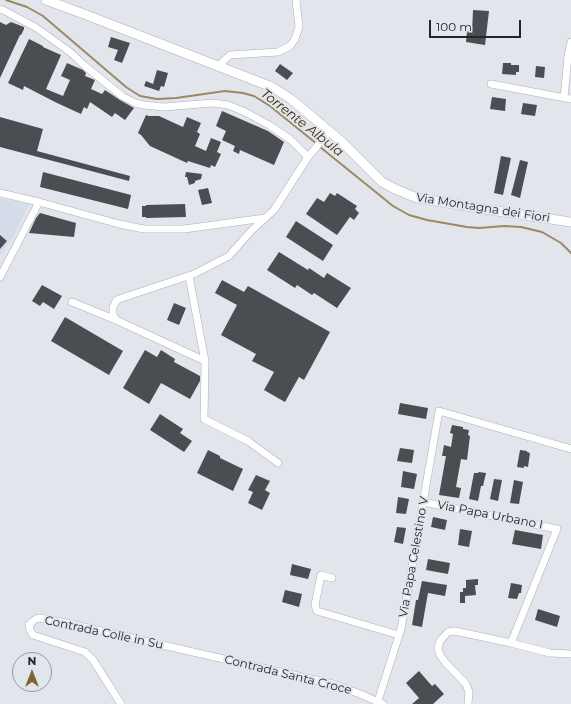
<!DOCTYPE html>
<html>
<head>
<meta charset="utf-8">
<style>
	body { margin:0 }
	#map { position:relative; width:571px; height:704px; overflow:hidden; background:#e2e5ec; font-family:Montserrat,sans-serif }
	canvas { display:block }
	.north { position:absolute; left:12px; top:652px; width:40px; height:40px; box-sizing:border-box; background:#e2e5ec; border:1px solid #96989d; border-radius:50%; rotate:0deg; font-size:11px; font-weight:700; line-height:16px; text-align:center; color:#232527 }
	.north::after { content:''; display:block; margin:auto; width:14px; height:18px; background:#7d6535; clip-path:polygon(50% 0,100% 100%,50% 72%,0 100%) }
	.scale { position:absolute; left:429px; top:20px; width:92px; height:18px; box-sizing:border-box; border:2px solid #232527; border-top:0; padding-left:5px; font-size:12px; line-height:14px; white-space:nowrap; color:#232527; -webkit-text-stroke:3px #e2e5ec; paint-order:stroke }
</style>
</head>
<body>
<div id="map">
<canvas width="571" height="704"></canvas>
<div class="north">N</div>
<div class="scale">100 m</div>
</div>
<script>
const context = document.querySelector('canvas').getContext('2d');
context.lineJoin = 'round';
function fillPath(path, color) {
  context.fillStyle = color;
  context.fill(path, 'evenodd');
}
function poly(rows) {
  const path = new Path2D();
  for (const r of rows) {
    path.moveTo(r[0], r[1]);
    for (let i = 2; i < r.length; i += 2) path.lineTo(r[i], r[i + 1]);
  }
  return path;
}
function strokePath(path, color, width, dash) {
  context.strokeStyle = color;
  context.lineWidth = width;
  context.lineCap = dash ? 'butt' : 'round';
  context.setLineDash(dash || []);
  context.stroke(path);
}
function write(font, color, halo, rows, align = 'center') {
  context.font = font + ' Montserrat,sans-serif';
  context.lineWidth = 4;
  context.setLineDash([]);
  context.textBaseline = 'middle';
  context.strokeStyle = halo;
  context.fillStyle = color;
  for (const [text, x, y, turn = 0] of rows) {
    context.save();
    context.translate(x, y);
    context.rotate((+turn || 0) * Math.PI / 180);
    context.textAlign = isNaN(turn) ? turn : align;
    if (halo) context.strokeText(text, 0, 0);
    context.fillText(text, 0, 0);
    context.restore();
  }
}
fillPath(poly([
	[0,198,29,204,15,233,0,256]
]), '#d5dcea');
strokePath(poly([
	[6,0,27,7,43,16,126,87,140,96,157,99,176,98,225,91,243,93,254,96,270,106,317,144],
	[320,147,393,206,409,215,427,220,467,227,479,228,504,226,521,227,542,232,561,243,571,253]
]), '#9c8964', 2);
fillPath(poly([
	[473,10,489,11,485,45,466,42,467,31,472,32],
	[0,22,6,25,11,22,24,27,24,29,21,35,20,35,0,78],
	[111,37,130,43,122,63,114,60,118,50,108,47],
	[29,39,43,46,43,47,61,55,46,89,63,96,70,80,61,76,67,63,83,70,86,73,85,76,95,80,91,89,102,94,105,90,120,100,134,108,125,120,115,113,112,117,90,102,87,109,84,107,81,114,57,103,24,86,23,90,8,83],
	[503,63,511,63,511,65,519,65,519,72,516,72,516,75,502,74],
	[280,64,293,73,287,80,275,71],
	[536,66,545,67,544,78,535,77],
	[157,70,168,73,164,87,161,86,159,91,144,86,146,81,153,84],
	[492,97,506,99,505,111,490,109],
	[523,103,537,105,535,116,521,114],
	[222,111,268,131,284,142,274,165,240,150,239,154,233,151,235,146,222,140,226,131,216,126],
	[146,115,149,116,159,116,183,127,187,117,201,123,197,132,200,134,195,146,206,151,211,138,221,142,217,152,221,154,215,167,211,165,210,168,188,161,187,163,150,146,141,135,138,133],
	[0,117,43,129,37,151,130,176,129,181,0,147],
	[501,156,511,158,503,195,494,193],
	[520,160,528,162,520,198,511,195],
	[43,172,131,195,128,209,40,187],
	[186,172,202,174,201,179,195,181,195,183,189,185,187,177,185,177],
	[208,188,212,203,202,205,198,190],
	[330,193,335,196,337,193,357,206,355,209,359,213,354,220,350,217,337,235,306,214,317,198,324,202],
	[185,204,186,217,146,218,146,217,142,217,142,206,146,206,146,205],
	[40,213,76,223,74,237,29,233,36,218],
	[296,221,333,245,323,261,286,237],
	[0,235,7,241,0,249],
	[279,252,308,270,309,268,324,278,327,273,351,288,337,308,314,293,312,295,297,285,295,288,267,270],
	[222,280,244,292,248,286,330,332,304,380,299,377,285,402,264,390,274,372,252,361,256,354,221,335,237,305,215,293],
	[42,285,62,296,54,309,43,302,40,306,32,301],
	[174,303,186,308,179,325,167,320],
	[65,317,123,351,109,375,51,341],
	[145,350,157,357,161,350,175,359,174,362,200,376,200,381,190,399,161,383,149,404,123,388],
	[400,403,428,408,426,419,398,414],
	[160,414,183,429,180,433,192,441,184,452,150,430],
	[452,425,463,427,463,429,469,430,468,435,470,436,467,460,461,459,456,487,461,488,459,498,439,495,446,456,442,456,444,445,451,447,453,434,450,433],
	[400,448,414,450,412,463,397,461],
	[208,450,220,456,220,458,243,469,233,491,197,473],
	[520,450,527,451,527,452,530,453,528,467,524,466,524,468,517,467],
	[403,471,417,474,414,489,401,487],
	[479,472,486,473,483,486,481,486,478,501,469,499,474,473,478,473],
	[256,475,270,481,265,490,270,493,262,510,248,503,253,492,248,490],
	[494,479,502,480,498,501,490,499],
	[514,480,523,482,519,504,510,503],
	[398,497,409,499,406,514,396,513],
	[433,517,447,520,445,530,431,527],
	[397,527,406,528,403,544,394,542],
	[460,529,472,531,469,547,458,545],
	[515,530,543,535,541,549,512,544],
	[428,559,450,563,448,574,426,570],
	[292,564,311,569,308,579,290,575],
	[478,579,478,585,475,585,476,595,465,596,465,603,460,603,460,592,463,592,463,588,466,588,466,580],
	[422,581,447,585,445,596,428,593,422,627,412,625,416,600,418,600],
	[511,583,522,585,521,593,519,593,517,599,508,598],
	[285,590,302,594,299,607,282,602],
	[538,609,560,616,557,627,535,620],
	[419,671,432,686,435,684,444,694,433,704,412,704,419,698,406,683]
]), '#4a4d52');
const minor = poly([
	[0,9,3,10,35,27,45,34,70,52,85,66,122,96,135,103,144,105,164,107,213,103,228,105,245,112,269,125,291,140,308,157],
	[218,66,230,55,278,52,290,46,295,39,299,27,296,0],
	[491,84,571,99],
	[564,98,568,56,571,42],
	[0,193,39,202,119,224,144,229,184,229,265,218],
	[189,276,205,361,204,419,248,441,278,463],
	[0,277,39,202],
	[72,302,116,320,205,361],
	[116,320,113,314,113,307,116,301,119,299,194,274,229,256,251,231,274,210,308,157,329,132],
	[423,502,557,529,511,643],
	[332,578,321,575,315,605,317,611,399,635],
	[378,701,401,629,439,411,571,449],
	[121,704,93,660,85,652,33,635,30,630,29,625,32,622,36,619,40,618,62,622,333,684,360,694,383,704],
	[468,704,469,692,466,684,445,662,440,655,438,648,440,641,448,632,455,631,511,643,550,653,571,654]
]);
const major = poly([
	[46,0,84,14,272,87,291,99,342,142,382,182,395,189,417,198,497,211,571,222]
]);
strokePath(minor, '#acafb6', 8);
strokePath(major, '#acafb6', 10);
strokePath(minor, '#fff', 7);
strokePath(major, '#fff', 9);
write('12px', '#232527', '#e2e5ec', [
	["Via Montagna dei Fiori",483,208,9],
	["Via Papa Urbano I",490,515,11],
	["Via Papa Celestino V",414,557,-80],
	["Contrada Colle in Su",104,633,12],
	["Contrada Santa Croce",288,675,14]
]);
write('italic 13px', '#3a2b0a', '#e2e5ec', [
	["Torrente Albula",302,123,38]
]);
</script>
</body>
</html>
